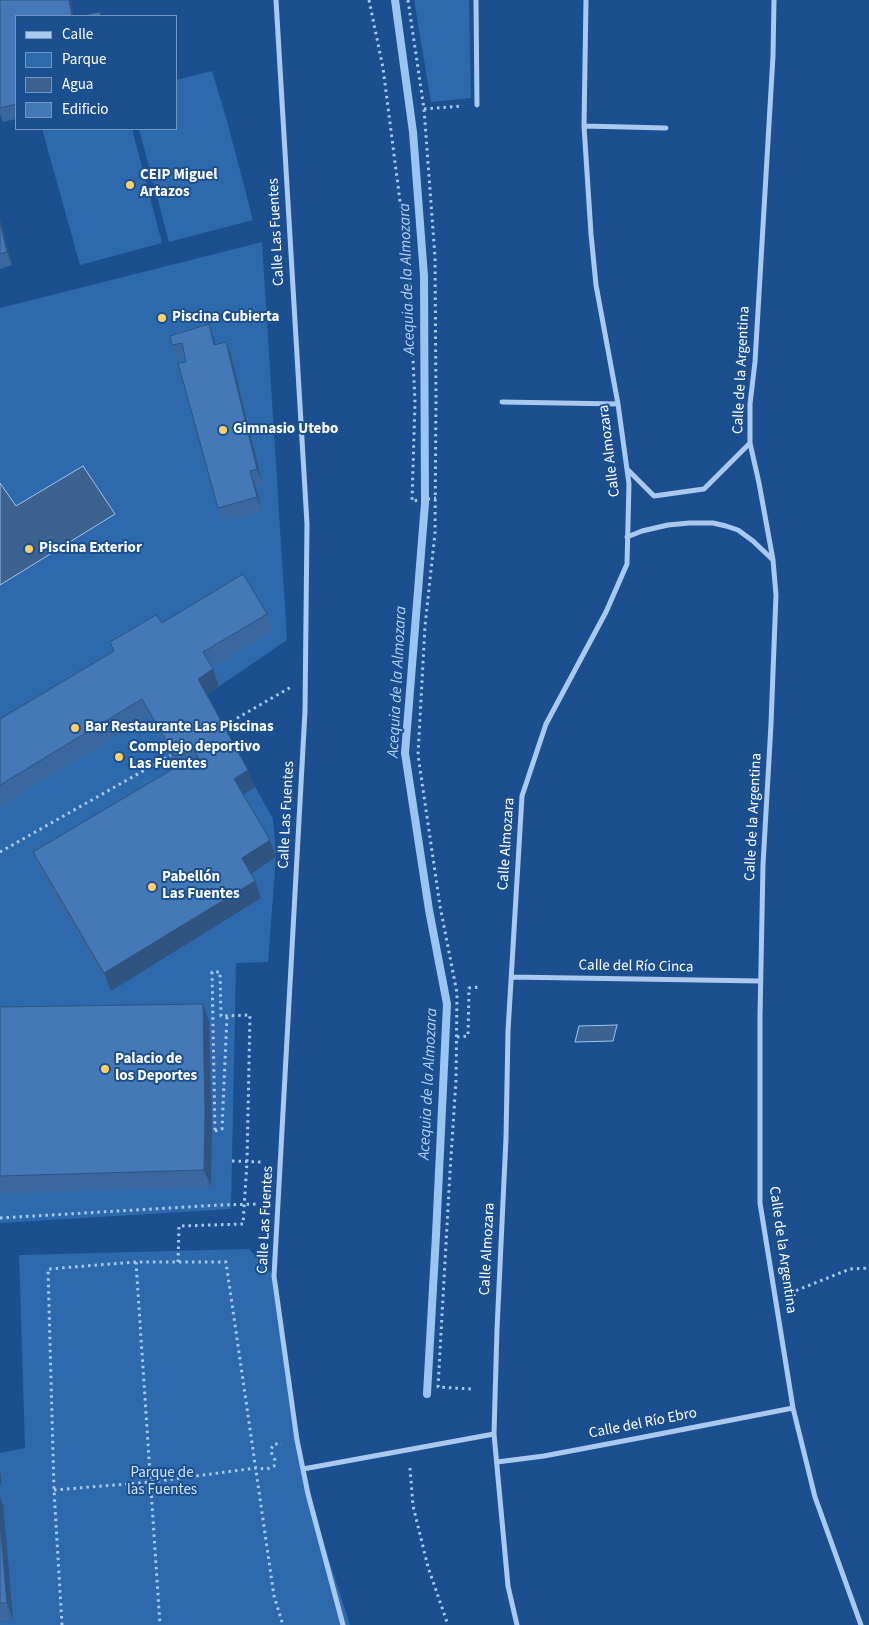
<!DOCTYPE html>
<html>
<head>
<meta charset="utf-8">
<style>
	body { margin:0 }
	#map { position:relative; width:869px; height:1625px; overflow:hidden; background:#1b4f8f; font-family:"Source Sans 3",sans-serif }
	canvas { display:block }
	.legend { position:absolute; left:15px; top:15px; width:162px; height:115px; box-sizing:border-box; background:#1b4f8f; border:1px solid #7695bc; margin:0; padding:6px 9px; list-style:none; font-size:15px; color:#fff }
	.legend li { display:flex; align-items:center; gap:10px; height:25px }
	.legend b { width:25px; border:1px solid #7695bc }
</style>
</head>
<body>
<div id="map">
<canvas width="869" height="1625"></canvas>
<ul class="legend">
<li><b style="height:6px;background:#a9c9ee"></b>Calle</li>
<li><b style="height:14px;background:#2e69ad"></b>Parque</li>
<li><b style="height:14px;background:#3c6290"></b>Agua</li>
<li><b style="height:14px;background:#4478b7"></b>Edificio</li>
</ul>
</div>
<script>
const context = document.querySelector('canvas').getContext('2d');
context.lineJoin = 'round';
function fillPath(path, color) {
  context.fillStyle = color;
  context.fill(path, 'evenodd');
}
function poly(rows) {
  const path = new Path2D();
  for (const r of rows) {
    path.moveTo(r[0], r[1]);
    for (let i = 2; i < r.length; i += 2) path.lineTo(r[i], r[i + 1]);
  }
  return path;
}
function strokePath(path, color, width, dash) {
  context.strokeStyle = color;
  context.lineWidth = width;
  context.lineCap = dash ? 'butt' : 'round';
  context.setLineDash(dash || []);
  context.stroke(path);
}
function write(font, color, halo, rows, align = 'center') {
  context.font = font + ' "Source Sans 3",sans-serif';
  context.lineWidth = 4;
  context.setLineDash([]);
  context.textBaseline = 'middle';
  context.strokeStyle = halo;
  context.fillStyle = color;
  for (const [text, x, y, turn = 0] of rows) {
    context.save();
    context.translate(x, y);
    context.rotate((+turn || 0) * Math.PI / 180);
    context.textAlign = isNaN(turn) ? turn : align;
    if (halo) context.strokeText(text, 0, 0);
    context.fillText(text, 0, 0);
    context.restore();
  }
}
fillPath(poly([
	[414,0,469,0,471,98,431,102],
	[212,71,227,121,253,220,169,242,139,129,176,129,176,80],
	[42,129,132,129,162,243,80,265],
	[262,242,287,640,205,696,273,819,276,857,268,962,236,963,231,1209,0,1223,0,308],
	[249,1249,274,1276,297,1440,308,1494,350,1625,0,1625,0,1622,13,1620,3,1505,0,1505,0,1453,25,1448,19,1255]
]), '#2e69ad');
const water = poly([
	[83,466,115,514,0,585,0,483,16,506,83,466],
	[617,1025,613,1041,575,1042,579,1026,617,1025]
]);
fillPath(water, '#3c6290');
strokePath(water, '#9cc4f0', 1);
strokePath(poly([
	[395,0,413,132,424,276,425,503,405,753,429,910,447,1004,436,1235,427,1394]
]), '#9cc4f0', 8);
strokePath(poly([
	[369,0,383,68,409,272,415,402,412,501,436,498],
	[408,0,424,109,435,257,436,399,435,533,425,626,418,755,440,906,457,993,456,1080,450,1172,438,1387,471,1389],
	[424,109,463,106],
	[220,728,291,687],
	[0,852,173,754],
	[457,1037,468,1036,469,988,480,987],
	[215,1131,222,1129,227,1016],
	[232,1161,261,1162],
	[0,1218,220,1205,258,1204],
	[136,1262,160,1625],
	[178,1262,179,1226,243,1224,247,1162,250,1015,221,1016,220,972,212,972,215,1131,212,1131],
	[790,1293,850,1269,869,1268],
	[410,1468,413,1506,428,1567,448,1625],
	[54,1490,151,1482,256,1468,267,1469,274,1466,275,1460,272,1455,271,1449,274,1444,282,1444],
	[62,1625,54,1490,48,1269,136,1262,226,1262,274,1596,283,1625]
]), '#a9c9ee', 3, [2.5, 4]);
strokePath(poly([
	[276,0,307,524,305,711,274,1276,297,1440,308,1494,343,1625],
	[476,0,477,105],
	[774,0,773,56,755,362,750,404,750,443,759,483,773,560,776,595,771,724,763,865,760,1016,760,1203,793,1408,815,1497,861,1625],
	[584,126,666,128],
	[502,402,618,404],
	[627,469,654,496,704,489,750,443],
	[627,537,642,531,668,525,689,523,713,523,726,526,738,530,753,541,773,560],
	[511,977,760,981],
	[497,1462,544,1456,639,1438,793,1408],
	[303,1469,494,1434],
	[517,1625,508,1586,494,1434,497,1329,506,1138,508,1031,522,796,546,724,606,612,627,564,629,484,618,404,596,285,591,234,584,126,586,0]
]), '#a9c9ee', 5);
fillPath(poly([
	[0,0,71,0,74,16,16,16,16,119,3,122,0,114],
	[0,218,12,265,0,269],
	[170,336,214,338,216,345,226,342,231,356,262,482,255,485,262,511,223,522,218,508,185,357,177,359],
	[267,614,273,631,213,668,219,686,207,694,255,787,243,795,270,840,276,857,251,874,255,881,261,898,111,991,39,870,33,852,177,767,149,716,0,807,0,719,113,651,110,642,162,623],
	[199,765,199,766,193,770,192,769],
	[203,1004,209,1021,212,1131,211,1187,0,1194,0,1007],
	[0,1496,3,1505,13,1620,0,1622]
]), '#3a679d');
fillPath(poly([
	[69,0,71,0,74,16,72,16],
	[0,218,12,265,7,252,0,223],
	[209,324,214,338,219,359,214,345],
	[226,342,231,356,262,482,257,469],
	[250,471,255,485,262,511,257,497],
	[213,669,219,686,205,696,198,679],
	[248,770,255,787,240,797,234,779],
	[270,840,276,857,248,876,242,858],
	[255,881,261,898,111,991,104,973],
	[203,1004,209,1021,212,1131,211,1187,204,1170],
	[0,1470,2,1487,0,1483],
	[0,1496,3,1505,13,1620,7,1603,0,1522]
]), '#305480');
const building = poly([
	[0,0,69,0,72,16,16,16,16,104,0,108,0,0],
	[100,12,101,16,80,16,100,12],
	[0,223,7,252,0,254,0,223],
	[209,324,214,345,226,342,257,469,250,471,257,497,218,508,178,363,186,362,182,343,172,345,170,336,209,324],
	[243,574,267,614,203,652,213,669,198,679,248,770,234,779,270,840,242,858,255,881,104,973,33,852,188,760,193,770,202,764,193,748,175,756,142,699,0,785,0,719,114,651,110,642,156,615,162,623,243,574],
	[203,1004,205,1113,204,1170,0,1176,0,1007,203,1004],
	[0,1522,7,1603,0,1603,0,1522]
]);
fillPath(building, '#4478b7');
strokePath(building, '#305480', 1);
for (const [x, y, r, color] of [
	[130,185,5,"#ffd166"],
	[162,318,5,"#ffd166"],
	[223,430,5,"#ffd166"],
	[29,549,5,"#ffd166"],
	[75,728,5,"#ffd166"],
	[119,757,5,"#ffd166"],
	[152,887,5,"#ffd166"],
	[105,1069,5,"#ffd166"]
]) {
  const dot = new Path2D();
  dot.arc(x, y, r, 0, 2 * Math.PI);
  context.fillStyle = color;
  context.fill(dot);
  strokePath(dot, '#1b4f8f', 2);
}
write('bold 15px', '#fff', '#1b4f8f', [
	["CEIP Miguel",140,176],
	["Artazos",140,193],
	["Piscina Cubierta",172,318],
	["Gimnasio Utebo",233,430],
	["Piscina Exterior",39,549],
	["Bar Restaurante Las Piscinas",85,728],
	["Complejo deportivo",129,748],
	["Las Fuentes",129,765],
	["Pabellón",162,878],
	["Las Fuentes",162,895],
	["Palacio de",115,1060],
	["los Deportes",115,1077]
], 'left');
write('15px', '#fff', '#1b4f8f', [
	["Calle Las Fuentes",277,232,-93],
	["Calle de la Argentina",742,370,-87],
	["Calle Almozara",610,451,-97],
	["Calle Las Fuentes",287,815,-87],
	["Calle de la Argentina",754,817,-87],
	["Calle Almozara",507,844,-86],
	["Calle del Río Cinca",636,967,1],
	["Calle Las Fuentes",266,1220,-87],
	["Calle Almozara",488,1249,-87],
	["Calle de la Argentina",782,1250,82],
	["Calle del Río Ebro",643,1424,-11]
]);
write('15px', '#cfe3fa', '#1b4f8f', [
	["Parque de",162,1474],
	["las Fuentes",162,1491]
]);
write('italic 16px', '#b5d3f5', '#1b4f8f', [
	["Acequia de la Almozara",408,279,-92],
	["Acequia de la Almozara",398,682,-87],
	["Acequia de la Almozara",429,1084,-87]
]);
</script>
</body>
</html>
